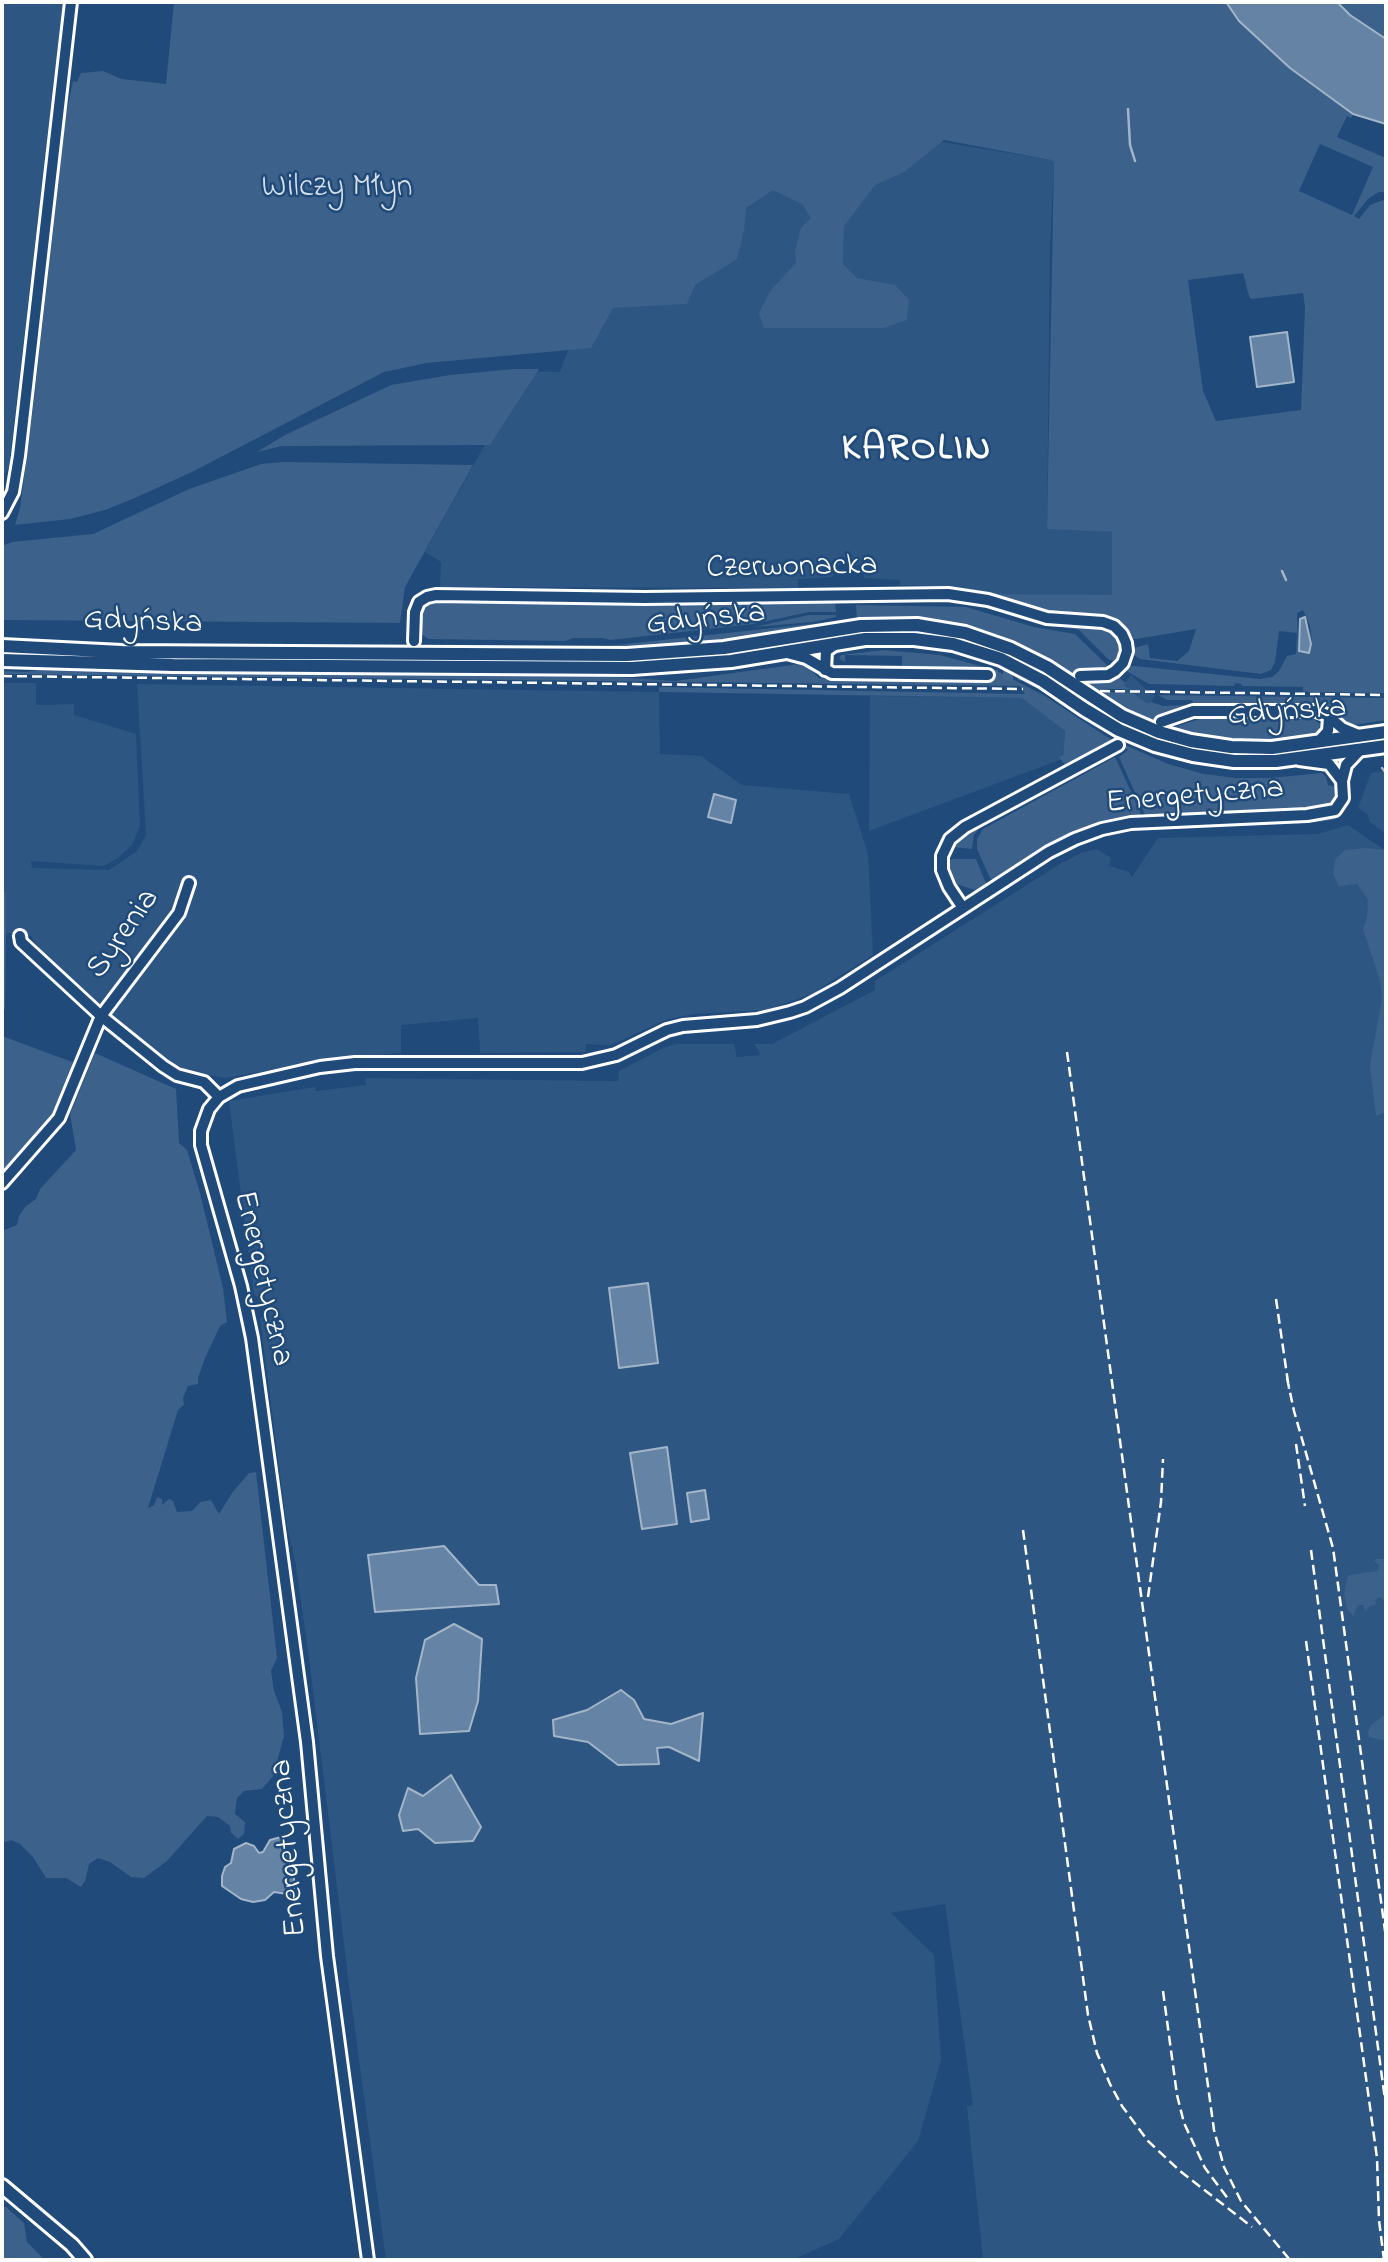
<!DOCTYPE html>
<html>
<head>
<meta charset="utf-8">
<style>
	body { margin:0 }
	#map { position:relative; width:1388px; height:2262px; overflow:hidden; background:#1f4a7a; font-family:"Indie Flower",sans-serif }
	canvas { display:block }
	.frame { position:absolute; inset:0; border:4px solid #fff; pointer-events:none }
</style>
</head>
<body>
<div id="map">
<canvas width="1388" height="2262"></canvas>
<div class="frame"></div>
</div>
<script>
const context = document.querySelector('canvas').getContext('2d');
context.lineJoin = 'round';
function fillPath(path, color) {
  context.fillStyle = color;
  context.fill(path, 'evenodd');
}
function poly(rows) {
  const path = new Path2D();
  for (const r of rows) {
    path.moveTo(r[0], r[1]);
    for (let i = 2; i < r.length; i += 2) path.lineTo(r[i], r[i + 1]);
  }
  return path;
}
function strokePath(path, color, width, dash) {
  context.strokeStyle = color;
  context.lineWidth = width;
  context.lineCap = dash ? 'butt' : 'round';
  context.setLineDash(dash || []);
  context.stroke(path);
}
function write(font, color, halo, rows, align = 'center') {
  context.font = font + ' "Indie Flower",sans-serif';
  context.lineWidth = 5;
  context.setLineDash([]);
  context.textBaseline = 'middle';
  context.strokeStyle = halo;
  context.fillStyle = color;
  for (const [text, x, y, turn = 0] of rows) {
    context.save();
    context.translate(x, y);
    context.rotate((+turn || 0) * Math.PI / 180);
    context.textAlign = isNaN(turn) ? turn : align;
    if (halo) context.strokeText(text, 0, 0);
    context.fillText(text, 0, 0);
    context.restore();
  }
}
fillPath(poly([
	[2,2,63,2,9,467,2,478],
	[701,125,850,127,1052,160,1054,163,1050,250,1047,528,1112,532,1112,596,993,594,958,587,900,585,900,580,864,578,862,565,836,565,833,577,798,579,798,588,440,587,441,562,425,552,526,371,560,372,567,353],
	[1131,675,1147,690,1158,690,1158,693,1153,693,1155,696,1149,705,1133,693,1125,693,1125,689,1128,689,1124,685],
	[2,683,36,683,36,705,74,704,74,715,136,734,140,826,132,845,118,858,104,866,31,861,32,868,109,870,137,851,146,835,137,684,659,692,660,754,701,756,742,785,849,794,868,854,873,955,811,994,767,1010,695,1014,668,1019,611,1045,586,1044,585,1052,480,1053,478,1018,401,1025,401,1053,342,1058,225,1078,171,1068,40,950,31,936,11,936,11,933,6,933,6,893,2,892],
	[870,696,1023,698,1065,731,1062,759,869,831],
	[1386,771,1386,834,1370,822,1367,814,1358,808,1371,773],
	[1348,825,1386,851,1386,2260,983,2260,967,2106,973,2105,945,1904,891,1913,934,1955,941,2060,918,2141,839,2239,792,2260,386,2260,349,1985,309,1658,295,1560,287,1527,260,1319,264,1314,262,1299,254,1295,229,1101,315,1087,316,1091,366,1085,365,1078,618,1081,619,1071,663,1048,676,1044,734,1044,737,1057,761,1055,754,1044,772,1044,875,990,875,981,1060,864,1081,853,1097,849,1111,858,1109,866,1129,872,1132,877,1158,838,1318,834]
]), '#2e5683');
fillPath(poly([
	[174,2,1226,2,1240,21,1290,68,1353,114,1351,118,1347,116,1337,137,1386,158,1386,192,1379,192,1368,199,1354,216,1359,219,1370,205,1386,199,1386,693,1309,692,1303,691,1303,687,1242,686,1241,684,1235,683,1234,686,1149,684,1128,672,1125,669,1126,667,1135,666,1260,679,1272,677,1279,671,1287,656,1296,654,1297,633,1279,631,1275,662,1271,670,1261,674,1140,659,1134,655,1134,648,1148,644,1150,658,1177,661,1189,651,1196,629,1136,639,1132,638,1123,625,1112,618,1063,616,1036,611,993,597,987,592,993,594,1112,595,1112,532,1047,529,1054,162,1051,160,944,140,904,172,875,185,844,226,843,264,857,278,895,285,909,300,907,320,883,328,764,328,759,313,771,290,796,263,795,251,801,228,811,218,802,204,773,190,746,208,744,230,737,259,695,285,687,304,613,308,591,348,427,363,384,372,194,471,135,498,105,510,70,519,15,525,20,508,32,416,57,195,61,141,73,81,77,82,81,73,103,71,122,79,166,84],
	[1320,144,1373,167,1352,215,1299,191],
	[1243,273,1249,296,1251,299,1303,293,1305,307,1301,410,1216,421,1203,391,1188,280],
	[1303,610,1310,626,1312,644,1310,653,1298,652,1297,613],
	[1337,2,1386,2,1386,39,1350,15],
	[514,369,539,369,490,445,282,446,257,452,285,435,391,385,450,375],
	[284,462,473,465,405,587,400,623,2,620,2,546,12,542,93,534,189,489,261,464],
	[835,599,836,612,809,612,753,624,610,640,602,638,574,638,565,641,428,639,423,635,419,635,420,611,423,606,433,600,633,602],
	[918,599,957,599,994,606,1045,622,1103,627,1112,632,1119,640,1119,657,1117,661,1109,660,1079,630,1036,622,977,603],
	[856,605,966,607,1034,627,1075,634,1108,666,1107,669,1083,681,1106,681,1118,677,1126,683,1124,685,1129,689,1100,689,1101,692,1133,693,1148,704,1151,702,1163,706,1185,705,1185,707,1156,719,1172,728,1199,719,1261,718,1313,719,1320,724,1319,730,1305,738,1273,742,1231,741,1187,734,1128,713,1054,665,1012,643,970,629,922,620,889,619,855,621,769,636,705,645,630,649,607,646,857,619],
	[809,615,836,615,836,617,813,622,754,627],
	[883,650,940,655,995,670,1045,696,1107,737,1168,764,1204,774,1236,778,1270,778,1322,773,1326,777,1328,785,1336,787,1336,797,1326,806,1288,811,1146,817,1119,757,1128,750,1113,742,1070,765,1065,765,1059,757,1063,755,1065,731,1022,698,659,692,659,687,1025,694,1020,686,2,674,2,671,27,672,49,668,571,674,675,681,799,664,807,666,819,678,847,681,848,667,902,668,902,656,845,655,845,662,839,659,841,655],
	[1158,695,1386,698,1386,720,1354,725,1343,719,1341,721,1341,716,1328,706,1195,705,1191,700,1167,700],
	[1115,757,1140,811,1140,817,1113,821,1070,835,995,881,990,878,977,849,977,839,983,829],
	[1339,817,1333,820,1318,822,1157,828,1147,831,1146,827,1318,821],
	[982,825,974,835,972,849,953,847,962,836],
	[1366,848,1386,850,1386,1112,1376,1116,1370,1065,1382,998,1380,981,1363,929,1367,917,1368,900,1357,884,1339,886,1333,874,1335,860,1345,850],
	[954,859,976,859,987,886,974,890,957,884,950,871,949,860],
	[2,892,6,892,6,933,5,1008,2,1018],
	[2,1036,75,1063,64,1093,48,1123,2,1171],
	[95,1053,176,1089,179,1143,187,1150,200,1193,223,1288,227,1322,220,1326,205,1358,198,1378,198,1384,188,1386,183,1398,184,1405,178,1410,148,1508,154,1505,157,1497,162,1499,162,1505,169,1499,173,1501,177,1512,192,1511,200,1502,211,1500,219,1514,232,1493,249,1473,256,1472,277,1658,271,1671,274,1691,282,1712,284,1736,273,1776,262,1789,244,1791,237,1798,235,1814,245,1822,244,1834,238,1839,231,1833,230,1826,218,1817,207,1816,167,1861,144,1878,131,1877,110,1862,98,1858,89,1864,85,1881,81,1887,66,1878,46,1878,33,1857,20,1844,11,1840,2,1843,2,1231,17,1225,19,1216,25,1207,36,1199,40,1189,76,1150,70,1114],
	[367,1068,592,1068,596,1069,381,1069,355,1072],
	[1376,1559,1386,1559,1386,1602,1379,1597,1375,1600,1377,1604,1370,1606,1365,1612,1363,1605,1358,1605,1353,1616,1347,1609,1344,1594,1347,1580,1349,1575,1378,1571,1379,1565,1374,1561],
	[1386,1714,1386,1741,1369,1737,1368,1732,1371,1725],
	[2,2207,6,2207,24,2223,27,2242,45,2260,2,2260]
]), '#3c618b');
const water = poly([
	[1226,2,1337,2,1350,15,1386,39,1386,124,1353,114,1290,68,1239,21,1226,2],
	[1287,332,1294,382,1257,387,1250,337,1287,332],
	[1305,617,1311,644,1309,653,1299,651,1300,619,1305,617],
	[714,794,736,800,731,823,708,817,714,794],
	[648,1283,658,1363,619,1368,609,1288,648,1283],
	[667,1447,677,1524,642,1529,630,1453,667,1447],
	[705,1490,709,1519,691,1522,687,1493,705,1490],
	[444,1546,479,1585,496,1585,499,1604,375,1612,368,1555,444,1546],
	[454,1624,482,1639,478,1701,469,1731,420,1734,416,1678,425,1640,454,1624],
	[621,1690,634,1700,644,1719,671,1724,703,1713,699,1761,669,1747,657,1748,659,1764,618,1765,588,1742,554,1736,553,1720,587,1710,621,1690],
	[451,1775,481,1827,473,1841,435,1843,418,1829,403,1831,399,1815,408,1788,423,1796,451,1775],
	[281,1837,293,1868,295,1890,293,1895,274,1892,265,1900,253,1902,241,1899,222,1886,222,1876,225,1867,231,1863,234,1849,246,1843,254,1846,259,1853,263,1852,270,1840,281,1837]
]);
fillPath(water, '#6583a4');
strokePath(water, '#a3b5c8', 2);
strokePath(poly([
	[1128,109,1130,145,1135,161],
	[1282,571,1286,580],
	[1382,768,1386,773]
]), '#a3b5c8', 2.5);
strokePath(poly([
	[988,675,1080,676]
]), '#41658e', 10, [10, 5]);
const minor = poly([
	[2,513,13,492,19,456,71,2],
	[414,641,415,612,419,602,427,597,436,595,645,598,948,594,988,600,1047,618,1103,622,1114,626,1122,634,1126,643,1127,651,1123,663,1115,671,1108,675,1080,676],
	[787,653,806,658,832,673,988,675],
	[825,670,826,651,836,644],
	[1161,722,1193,711,1316,711,1327,715,1342,728,1361,736],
	[1318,742,1328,731,1329,717],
	[1299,760,1329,764,1342,781],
	[963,908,949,887,942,870,942,856,950,839,965,827,1118,745],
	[20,936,21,942,101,1016,163,1066,177,1075,204,1082,219,1097],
	[2,1183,59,1118,101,1016,179,913,189,883],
	[368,2260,327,1956,307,1742,252,1338,241,1286,201,1145,201,1131,209,1109,219,1097,238,1086,320,1067,355,1063,582,1063,616,1055,667,1030,683,1026,757,1020,790,1012,805,1007,840,988,1049,852,1075,839,1102,829,1131,823,1307,815,1335,810,1343,798,1342,781,1346,765,1360,750]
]);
const major = poly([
	[2,646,122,652,627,655,724,648,861,626,917,625,965,633,1011,649,1047,667,1122,716,1159,732,1191,741,1231,747,1272,748,1386,732],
	[2,660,173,665,632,668,731,661,865,639,914,639,953,644,1001,659,1043,681,1084,709,1119,730,1155,745,1193,755,1234,761,1276,761,1386,746],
	[2,2186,72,2245,85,2260]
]);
strokePath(minor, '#fff', 16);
strokePath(major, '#fff', 18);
strokePath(minor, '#1f4a7a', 10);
strokePath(major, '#1f4a7a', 12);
strokePath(poly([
	[2,676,1023,689],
	[1100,691,1386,695],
	[1067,1052,1214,2130,1224,2167,1241,2201,1290,2260],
	[1276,1299,1289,1389],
	[1287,1378,1294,1411,1333,1548,1386,1938],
	[1296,1444,1305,1506],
	[1023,1530,1088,2015,1097,2053,1110,2084,1122,2106,1148,2141,1180,2171,1252,2227],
	[1311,1550,1386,2107],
	[1148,1597,1161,1502,1163,1459],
	[1306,1641,1377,2158,1379,2220,1384,2260],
	[1163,1991,1177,2095,1184,2123,1205,2168,1229,2200]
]), '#fff', 2.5, [10, 5]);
write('32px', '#d8dfe8', '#1f4a7a', [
	["Wilczy Młyn",337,190]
]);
write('32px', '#fff', '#1f4a7a', [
	["Czerwonacka",792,569,-1],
	["Gdyńska",706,621,-6],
	["Gdyńska",143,624,2],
	["Gdyńska",1287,714,-4],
	["Energetyczna",1195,798,-5],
	["Syrenia",125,935,-55],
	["Energetyczna",261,1279,77],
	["Energetyczna",291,1848,-95]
]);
context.letterSpacing = '2px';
write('bold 38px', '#fff', '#1f4a7a', [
	["KAROLIN",917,452]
]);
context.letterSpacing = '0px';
</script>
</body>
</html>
